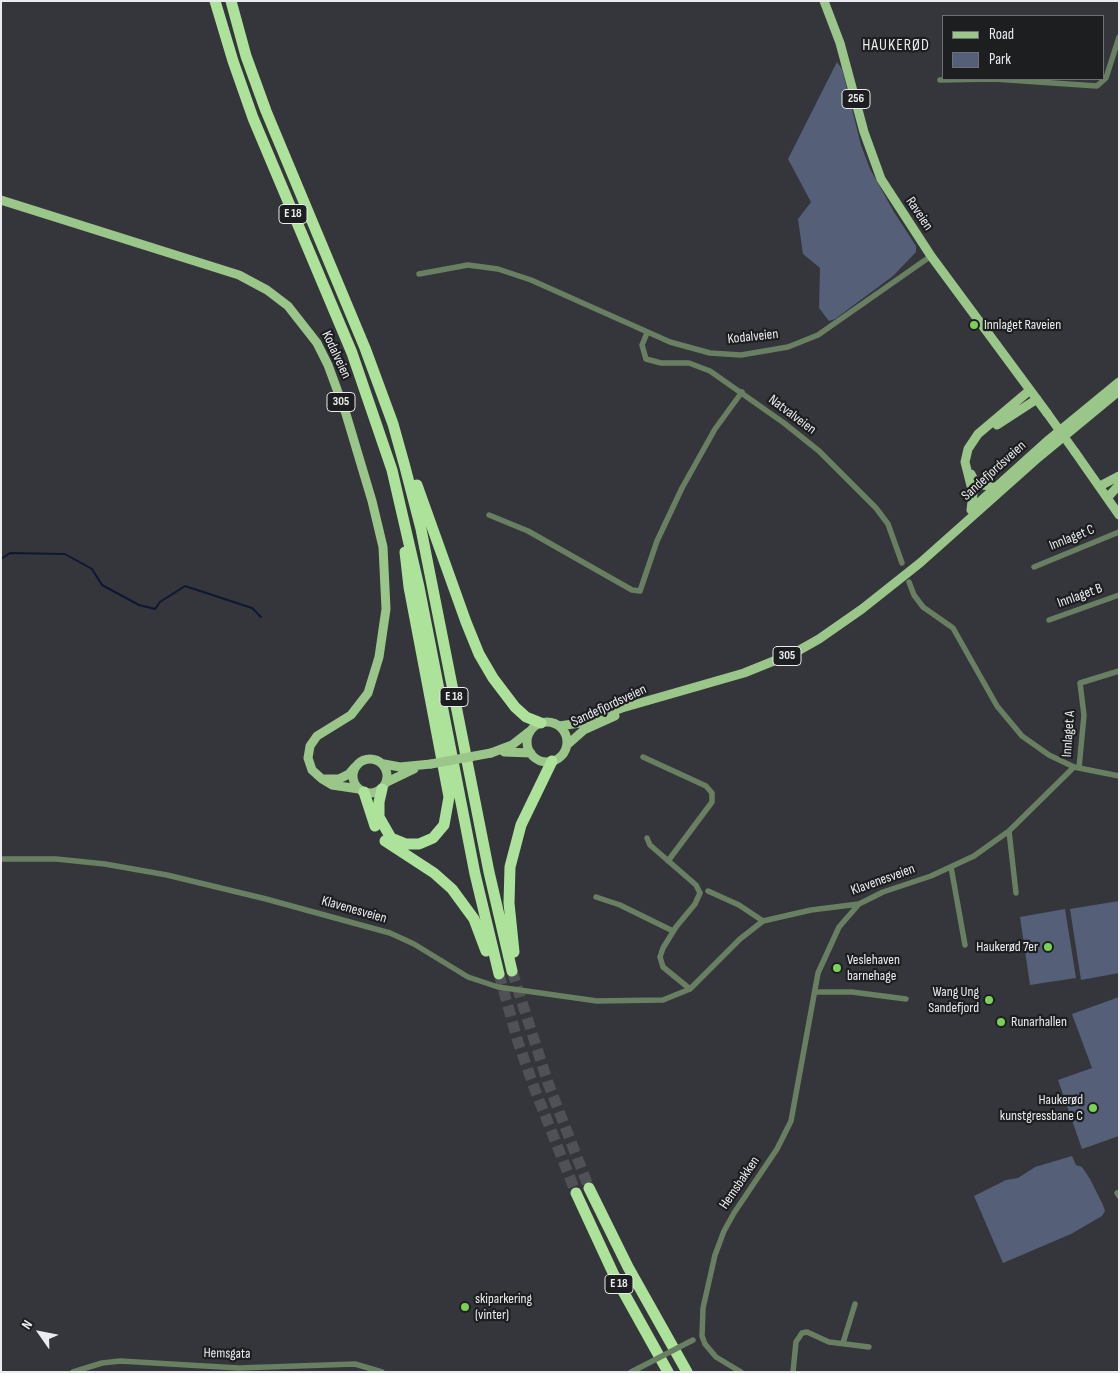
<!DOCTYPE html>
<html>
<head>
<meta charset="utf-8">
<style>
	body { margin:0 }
	#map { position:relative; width:1120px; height:1373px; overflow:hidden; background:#34363b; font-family:"Sofia Sans Condensed",sans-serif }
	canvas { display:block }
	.frame { position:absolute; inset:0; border:2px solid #ebecf0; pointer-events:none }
	.legend { position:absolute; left:942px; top:15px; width:162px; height:65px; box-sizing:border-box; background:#1d1e20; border:1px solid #6f7073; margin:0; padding:6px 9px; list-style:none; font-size:15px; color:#ebecf0 }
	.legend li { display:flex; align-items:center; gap:10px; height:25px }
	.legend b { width:25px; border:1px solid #6f7073 }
	.north { position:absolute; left:15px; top:1308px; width:50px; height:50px; -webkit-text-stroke:4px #1d1e20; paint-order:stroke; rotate:303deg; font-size:14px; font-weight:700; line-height:20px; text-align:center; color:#ebecf0 }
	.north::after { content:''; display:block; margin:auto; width:18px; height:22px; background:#ebecf0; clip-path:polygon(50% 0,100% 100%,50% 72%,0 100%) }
</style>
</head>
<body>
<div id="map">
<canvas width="1120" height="1373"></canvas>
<div class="frame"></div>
<ul class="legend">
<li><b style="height:6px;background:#9ac689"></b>Road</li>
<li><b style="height:14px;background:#555f77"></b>Park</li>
</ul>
<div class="north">N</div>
</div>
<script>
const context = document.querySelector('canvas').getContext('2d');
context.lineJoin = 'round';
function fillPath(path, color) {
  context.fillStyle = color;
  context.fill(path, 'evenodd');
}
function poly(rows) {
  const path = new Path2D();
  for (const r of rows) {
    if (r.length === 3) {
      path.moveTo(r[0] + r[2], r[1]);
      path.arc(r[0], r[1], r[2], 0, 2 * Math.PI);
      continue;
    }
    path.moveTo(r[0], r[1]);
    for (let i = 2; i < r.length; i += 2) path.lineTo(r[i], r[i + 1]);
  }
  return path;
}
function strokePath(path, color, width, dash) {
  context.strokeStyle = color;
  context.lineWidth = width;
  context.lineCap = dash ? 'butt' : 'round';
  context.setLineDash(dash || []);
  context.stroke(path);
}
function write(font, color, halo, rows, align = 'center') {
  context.font = font + ' "Sofia Sans Condensed",sans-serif';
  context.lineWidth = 4.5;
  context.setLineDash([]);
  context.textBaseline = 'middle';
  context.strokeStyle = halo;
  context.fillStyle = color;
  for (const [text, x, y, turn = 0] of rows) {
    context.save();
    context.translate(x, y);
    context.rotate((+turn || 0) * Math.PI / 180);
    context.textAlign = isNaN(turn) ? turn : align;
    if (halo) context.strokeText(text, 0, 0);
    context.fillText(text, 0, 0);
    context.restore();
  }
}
fillPath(poly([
	[837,62,842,69,861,145,870,169,894,212,916,246,916,252,893,276,835,319,829,321,819,308,820,268,803,254,798,219,811,202,788,159],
	[1119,901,1119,973,1081,980,1070,909],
	[1065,909,1076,978,1030,985,1020,917],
	[1119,997,1119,1136,1082,1149,1058,1080,1092,1068,1072,1014],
	[1072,1156,1076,1165,1082,1167,1090,1179,1103,1205,1105,1211,1102,1216,1071,1234,1003,1263,974,1196,1006,1180,1018,1178,1035,1167]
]), '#555f77');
strokePath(poly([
	[1,559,10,553,65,554,92,569,102,585,139,605,155,609,160,602,185,586,252,608,261,617]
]), '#0f1833', 2);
strokePath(poly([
	[512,971,548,1083,589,1188],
	[499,974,518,1042,535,1090,576,1193]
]), '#4f5156', 11, [11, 5.5]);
strokePath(poly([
	[940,80,994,79,1097,86,1106,78,1119,37],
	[419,274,468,265,498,269,531,280,670,342,710,353,741,355,788,347,818,335,931,256],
	[647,333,642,345,646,359,661,363,689,363,710,371,784,423,819,451,876,508,888,524,902,563],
	[489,515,528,531,632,590,640,591,657,541,682,488,715,429,742,392],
	[1034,567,1119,532],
	[909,582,914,595,923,607,953,628,997,706,1022,736,1049,755,1074,767,1119,776],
	[1049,620,1119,595],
	[643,757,706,786,712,793,712,802,668,861],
	[1079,768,1084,715,1080,683,1119,671],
	[1009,831,1016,893],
	[647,838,650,845,696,885,700,893,695,904,676,927,663,948,660,957,663,967,690,989],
	[1,859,56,859,105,864,167,875,266,899,390,933,414,944,468,977,498,987,597,1001,663,1000,690,989,740,939,763,921,811,910,859,904,883,892,931,876,974,856,1009,831,1074,767],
	[951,867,965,945],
	[708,891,739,905,763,921],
	[596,897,620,905,673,931],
	[815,992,852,992,906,999],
	[1117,1193,1119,1196],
	[843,1343,855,1304],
	[73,1372,102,1363,120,1361,239,1368,355,1364,382,1372],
	[631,1372,639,1368],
	[741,1372,716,1357,705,1344,702,1336,703,1308,715,1255,724,1231,734,1213,777,1149,791,1121,818,973,839,927,859,904],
	[793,1372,796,1342,802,1333,807,1332,829,1342,869,1347]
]), '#697f61', 5.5);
strokePath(poly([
	[824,1,840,43,864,132,881,179,931,256,1047,413],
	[1,200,239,275,267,290,288,306,317,343,328,365,346,414,372,501,383,547,386,609,379,657,368,693,351,715,317,736,310,746,308,758,312,770,322,779,332,785,359,789],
	[997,425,1037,399],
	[1075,452,1119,515],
	[971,474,976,484,996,487],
	[1100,486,1119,476],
	[1108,497,1119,485],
	[975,506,1046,442,1119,382],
	[971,510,973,494,965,462,968,449,978,434,1030,390],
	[547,742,20],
	[559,726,580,723,622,708,744,673,796,652,819,639,862,609,920,563,1039,457,1119,391],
	[567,745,584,730,615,716],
	[504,752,531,753],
	[491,753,512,745,530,731],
	[370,776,17],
	[384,764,400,767,431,764],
	[325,779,339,779,349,774,355,767],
	[387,782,414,769]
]), '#9ac689', 9);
strokePath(poly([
	[215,1,233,61,253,118,352,353,392,470,419,587,475,874,499,974],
	[231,1,246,56,266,111,365,348,393,424,405,467,421,529,489,872,512,971],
	[417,485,466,622,479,654,493,678,515,707,526,717,541,723],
	[382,789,379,802,379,817,391,838,406,844,419,844,433,838,444,825,449,797,409,587,405,552],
	[364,792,375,826],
	[385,841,434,873,452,889,474,919,486,951],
	[514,952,509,903,510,867,521,825,552,761],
	[589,1188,628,1267,687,1372],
	[576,1193,614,1275,668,1372]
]), '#ace299', 11);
strokePath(poly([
	[639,1368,693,1340]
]), '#697f61', 5.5);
strokePath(poly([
	[1047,413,1075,452],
	[431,764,491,753]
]), '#9ac689', 9);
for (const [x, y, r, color] of [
	[974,325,5,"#7ad156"],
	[1048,947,5,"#7ad156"],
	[837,968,5,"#7ad156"],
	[989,1000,5,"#7ad156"],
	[1001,1022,5,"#7ad156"],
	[1093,1108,5,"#7ad156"],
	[465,1307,5,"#7ad156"]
]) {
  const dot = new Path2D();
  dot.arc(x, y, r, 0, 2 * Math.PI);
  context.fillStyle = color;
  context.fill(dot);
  strokePath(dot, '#1d1e20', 2);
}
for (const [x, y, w] of [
	[856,99,28],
	[293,214,28],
	[341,402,28],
	[787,656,28],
	[454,697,28],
	[619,1284,28]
]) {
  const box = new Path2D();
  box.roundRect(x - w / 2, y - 9.5, w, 19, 4);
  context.fillStyle = '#1d1e20';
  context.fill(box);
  strokePath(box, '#ebecf0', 1);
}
write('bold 12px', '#ebecf0', null, [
	["256",856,99],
	["E 18",293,214],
	["305",341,402],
	["305",787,656],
	["E 18",454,697],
	["E 18",619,1284]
]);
write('14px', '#ebecf0', '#1d1e20', [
	["Raveien",919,214,56],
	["Kodalveien",753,337,-6],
	["Kodalveien",336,355,65],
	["Natvalveien",792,415,37],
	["Sandefjordsveien",994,471,-42],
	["Innlaget C",1072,538,-22],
	["Innlaget B",1080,596,-20],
	["Sandefjordsveien",609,706,-25],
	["Innlaget A",1069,734,-86],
	["Klavenesveien",883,880,-20],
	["Klavenesveien",354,910,16],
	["Hemsbakken",740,1183,-56],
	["Hemsgata",227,1354,1]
]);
write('14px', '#ebecf0', '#1d1e20', [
	["Innlaget Raveien",984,325],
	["Haukerød 7er",1038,947,"right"],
	["Veslehaven",847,960],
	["barnehage",847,976],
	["Wang Ung",979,992,"right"],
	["Sandefjord",979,1008,"right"],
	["Runarhallen",1011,1022],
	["Haukerød",1083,1100,"right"],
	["kunstgressbane C",1083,1116,"right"],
	["skiparkering",475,1299],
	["(vinter)",475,1315]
], 'left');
context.letterSpacing = '1px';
write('16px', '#ebecf0', '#1d1e20', [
	["HAUKERØD",896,46]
]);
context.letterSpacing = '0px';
</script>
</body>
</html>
